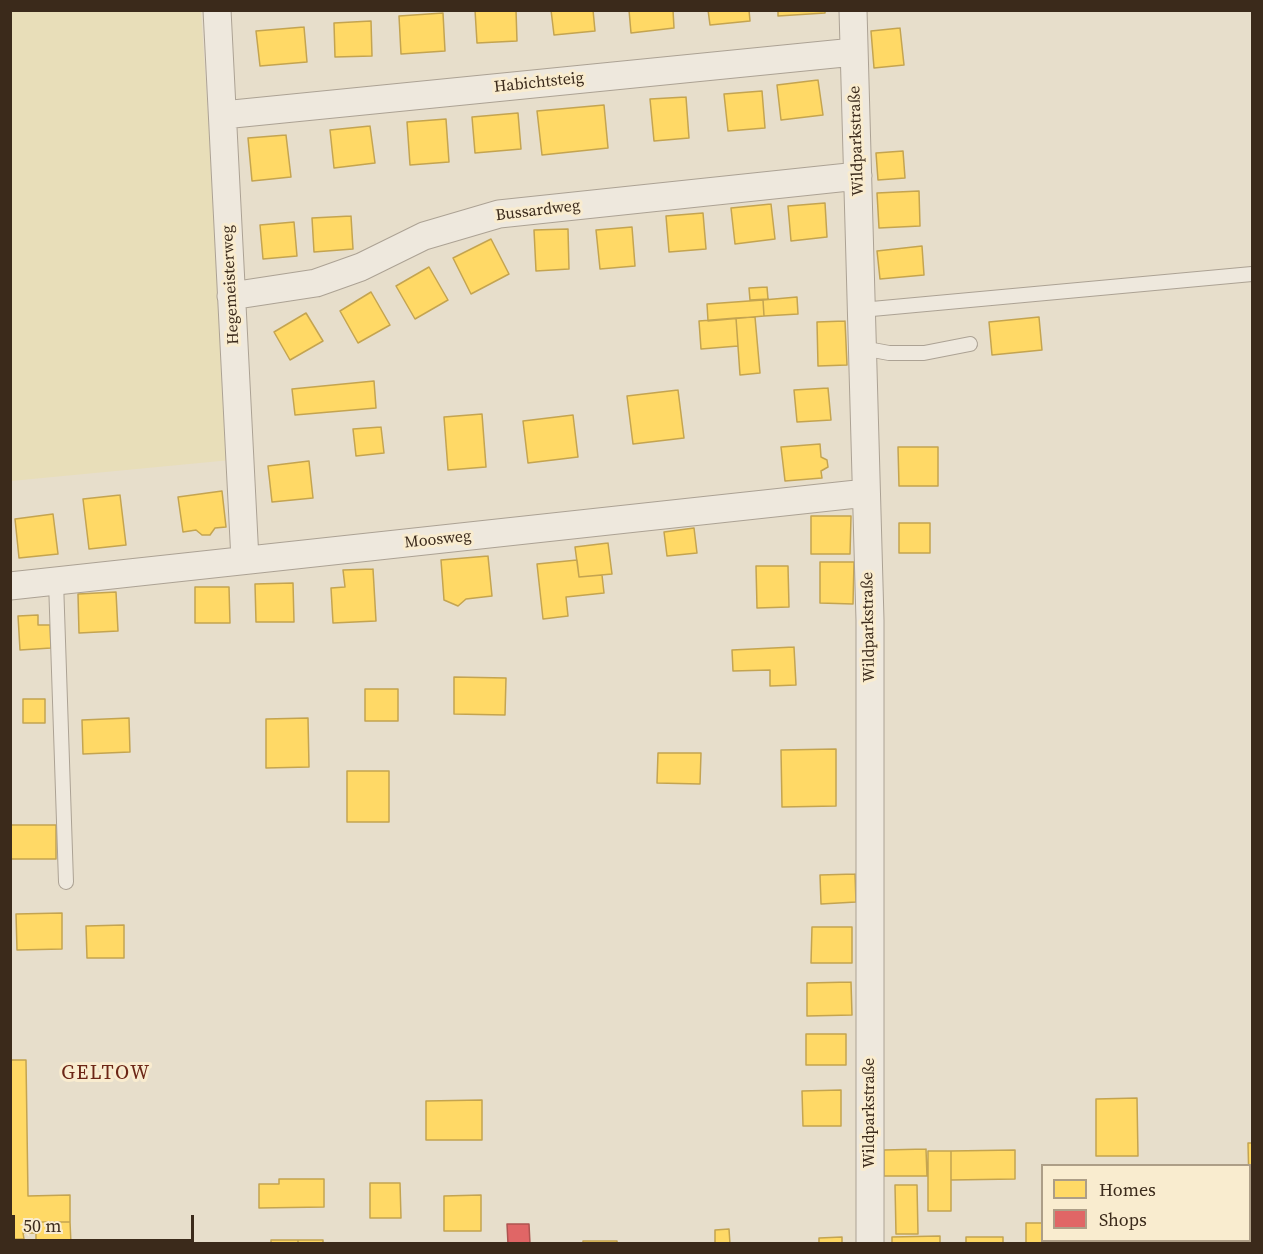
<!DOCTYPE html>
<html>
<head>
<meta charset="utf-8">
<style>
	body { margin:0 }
	#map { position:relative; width:1263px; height:1254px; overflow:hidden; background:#e7decb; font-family:"Source Serif 4",serif }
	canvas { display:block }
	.frame { position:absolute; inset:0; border:12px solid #3b2a1b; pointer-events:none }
	.legend { position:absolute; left:1041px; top:1164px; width:210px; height:78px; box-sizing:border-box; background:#f9eccf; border:2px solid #ad9e87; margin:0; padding:8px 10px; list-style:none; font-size:18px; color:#3b2a1b }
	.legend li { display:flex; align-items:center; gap:12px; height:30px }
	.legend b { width:30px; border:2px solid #ad9e87 }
	.scale { position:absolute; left:12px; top:1215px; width:182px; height:27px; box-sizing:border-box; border:3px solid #3b2a1b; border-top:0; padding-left:8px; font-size:18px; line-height:21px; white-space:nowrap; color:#3b2a1b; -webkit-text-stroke:4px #f9eccf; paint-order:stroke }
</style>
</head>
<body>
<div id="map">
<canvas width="1263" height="1254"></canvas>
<div class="frame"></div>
<ul class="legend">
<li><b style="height:16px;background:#ffd966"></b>Homes</li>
<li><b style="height:16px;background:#e06666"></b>Shops</li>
</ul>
<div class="scale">50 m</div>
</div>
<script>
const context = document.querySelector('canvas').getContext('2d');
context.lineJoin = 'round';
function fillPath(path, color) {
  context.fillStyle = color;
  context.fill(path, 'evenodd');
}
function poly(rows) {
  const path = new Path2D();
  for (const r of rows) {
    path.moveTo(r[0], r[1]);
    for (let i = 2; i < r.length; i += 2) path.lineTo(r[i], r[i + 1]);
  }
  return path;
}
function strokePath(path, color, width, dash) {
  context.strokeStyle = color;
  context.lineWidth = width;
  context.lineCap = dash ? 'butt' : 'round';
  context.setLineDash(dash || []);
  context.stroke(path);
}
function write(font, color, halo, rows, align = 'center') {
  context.font = font + ' "Source Serif 4",serif';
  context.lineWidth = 6;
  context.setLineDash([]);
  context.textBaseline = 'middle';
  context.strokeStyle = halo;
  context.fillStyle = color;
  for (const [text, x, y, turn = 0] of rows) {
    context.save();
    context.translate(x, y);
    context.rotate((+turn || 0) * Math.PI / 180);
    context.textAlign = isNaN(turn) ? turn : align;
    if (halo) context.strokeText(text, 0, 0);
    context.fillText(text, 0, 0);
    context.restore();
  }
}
fillPath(poly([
	[11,11,201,11,231,460,11,481]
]), '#e8deb9');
const homes = poly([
	[475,10,516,10,517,41,477,43,475,10],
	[551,10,593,10,595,31,554,35,551,10],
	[629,10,673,10,674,28,631,33,629,10],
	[708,10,749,10,750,21,710,25,708,10],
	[778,10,825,10,825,13,778,16,778,10],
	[443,13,445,51,401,54,399,16,443,13],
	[371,21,372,56,335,57,334,23,371,21],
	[304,27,307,62,260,66,256,31,304,27],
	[900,28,904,65,874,68,871,31,900,28],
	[818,80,823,115,781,120,777,85,818,80],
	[762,91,765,128,728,131,724,94,762,91],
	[686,97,689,138,654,141,650,99,686,97],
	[604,105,608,148,542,155,537,111,604,105],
	[518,113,521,149,475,153,472,117,518,113],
	[446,119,449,162,410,165,407,122,446,119],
	[370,126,375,163,334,168,330,130,370,126],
	[286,135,291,177,252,181,248,138,286,135],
	[903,151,905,178,878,180,876,153,903,151],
	[919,191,920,226,879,228,877,193,919,191],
	[825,203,827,237,791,241,788,206,825,203],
	[771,204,775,239,735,244,731,208,771,204],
	[703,213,706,249,669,252,666,216,703,213],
	[351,216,353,249,314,252,312,218,351,216],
	[294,222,297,256,263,259,260,225,294,222],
	[632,227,635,266,600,269,596,230,632,227],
	[568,229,569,269,536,271,534,230,568,229],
	[491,239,509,274,471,294,453,258,491,239],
	[922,246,924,275,880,279,877,251,922,246],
	[429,267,448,300,415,319,396,286,429,267],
	[767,287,768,299,750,300,749,288,767,287],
	[371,292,390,325,358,343,340,311,371,292],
	[797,297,798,314,764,316,763,300,797,297],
	[763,300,764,316,708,321,707,304,763,300],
	[306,313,323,341,290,360,274,332,306,313],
	[755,317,760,373,740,375,736,318,755,317],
	[1039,317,1042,350,992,355,989,322,1039,317],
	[736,318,738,346,701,349,699,321,736,318],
	[845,321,847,365,818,366,817,322,845,321],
	[374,381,376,408,295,415,292,389,374,381],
	[828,388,831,420,797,422,794,390,828,388],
	[678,390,684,438,633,444,627,396,678,390],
	[482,414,486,467,448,470,444,417,482,414],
	[573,415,578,457,528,463,523,421,573,415],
	[381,427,384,453,356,456,353,429,381,427],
	[820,444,821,457,827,460,828,467,821,471,822,478,785,481,781,447,820,444],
	[898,447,938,447,938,486,899,486,898,447],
	[309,461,313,498,272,502,268,466,309,461],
	[222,491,226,527,215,528,210,535,202,535,196,530,183,532,178,497,222,491],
	[120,495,126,545,89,549,83,499,120,495],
	[53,514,58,554,19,558,15,519,53,514],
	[811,516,851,516,850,554,811,554,811,516],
	[899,523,930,523,930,553,899,553,899,523],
	[694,528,697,553,667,556,664,532,694,528],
	[608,543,612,574,579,577,575,547,608,543],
	[488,556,492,596,466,599,458,606,444,600,441,560,488,556],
	[577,560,579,577,602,575,604,593,566,597,568,616,543,619,537,564,577,560],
	[820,562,854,562,853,604,820,603,820,562],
	[756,566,788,566,789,607,757,608,756,566],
	[373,569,376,621,333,623,331,588,345,587,343,570,373,569],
	[293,583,294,622,256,622,255,584,293,583],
	[195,587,229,587,230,623,195,623,195,587],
	[116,592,118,631,79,633,78,594,116,592],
	[38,615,38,625,50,625,51,648,20,650,18,616,38,615],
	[794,647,796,685,770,686,770,670,733,671,732,650,794,647],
	[454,677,506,678,505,715,454,714,454,677],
	[365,689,398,689,398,721,365,721,365,689],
	[23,699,45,699,45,723,23,723,23,699],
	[129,718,130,752,83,754,82,720,129,718],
	[308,718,309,767,266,768,266,719,308,718],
	[836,749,836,806,782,807,781,750,836,749],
	[658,753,701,753,700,784,657,783,658,753],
	[347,771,389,771,389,822,347,822,347,771],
	[11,825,56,825,56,859,10,859,11,825],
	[855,874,856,902,821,904,820,875,855,874],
	[62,913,62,949,17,950,16,914,62,913],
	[124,925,124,958,87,958,86,926,124,925],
	[812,927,852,927,852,963,811,963,812,927],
	[851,982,852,1015,807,1016,807,983,851,982],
	[806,1034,846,1034,846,1065,806,1065,806,1034],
	[10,1060,26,1060,28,1196,70,1195,70,1222,36,1222,36,1233,23,1233,24,1239,11,1239,10,1060],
	[841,1090,841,1126,803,1126,802,1091,841,1090],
	[1137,1098,1138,1156,1096,1156,1096,1099,1137,1098],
	[482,1100,482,1140,426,1140,426,1101,482,1100],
	[1248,1143,1252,1143,1252,1227,1250,1227,1248,1143],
	[926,1149,927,1176,884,1176,884,1150,926,1149],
	[1015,1150,1015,1179,951,1180,951,1151,1015,1150],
	[928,1151,951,1151,951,1211,928,1211,928,1151],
	[279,1179,324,1179,324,1207,259,1208,259,1184,279,1184,279,1179],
	[370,1183,400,1183,401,1218,370,1218,370,1183],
	[895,1185,917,1185,918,1234,896,1234,895,1185],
	[481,1195,481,1231,444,1231,444,1196,481,1195],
	[36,1222,70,1222,71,1244,36,1244,36,1222],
	[1026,1223,1042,1223,1042,1240,1056,1240,1056,1244,1026,1244,1026,1223],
	[729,1229,730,1244,715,1244,715,1230,729,1229],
	[940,1236,940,1244,892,1244,892,1237,940,1236],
	[842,1237,842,1244,819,1244,819,1238,842,1237],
	[966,1237,1003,1237,1003,1244,966,1244,966,1237],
	[271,1240,298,1240,298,1244,271,1244,271,1240],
	[298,1240,323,1240,323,1244,298,1244,298,1240],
	[1094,1240,1141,1240,1140,1244,1093,1244,1094,1240],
	[1204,1240,1184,1241,1184,1244,1164,1244,1161,1241,1204,1240],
	[583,1241,617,1241,617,1244,583,1244,583,1241]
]);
fillPath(homes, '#ffd966');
strokePath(homes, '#c4a450', 1.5);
const shops = poly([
	[507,1224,529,1224,530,1244,508,1244,507,1224]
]);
fillPath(shops, '#e06666');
strokePath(shops, '#ae5450', 1.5);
const lane = poly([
	[861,310,1252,274],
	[862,348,889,353,924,353,970,344],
	[56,581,66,882]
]);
const street = poly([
	[217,10,245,560],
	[853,10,870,620,870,1244],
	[223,115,854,52],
	[231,296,316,283,361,267,424,236,499,214,858,176],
	[10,586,866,493]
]);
strokePath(lane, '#aca294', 16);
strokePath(street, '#aca294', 29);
strokePath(lane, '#eee8dd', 14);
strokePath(street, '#eee8dd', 27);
write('16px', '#3b2a1b', '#f9eccf', [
	["Habichtsteig",539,83,-6],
	["Wildparkstraße",857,141,-92],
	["Bussardweg",538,211,-7],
	["Hegemeisterweg",231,285,-93],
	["Moosweg",438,540,-6],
	["Wildparkstraße",869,627,-91],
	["Wildparkstraße",870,1113,-90]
]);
context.letterSpacing = '1.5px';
write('20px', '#6c2616', '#f9eccf', [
	["GELTOW",106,1074]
]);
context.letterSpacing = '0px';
</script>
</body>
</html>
